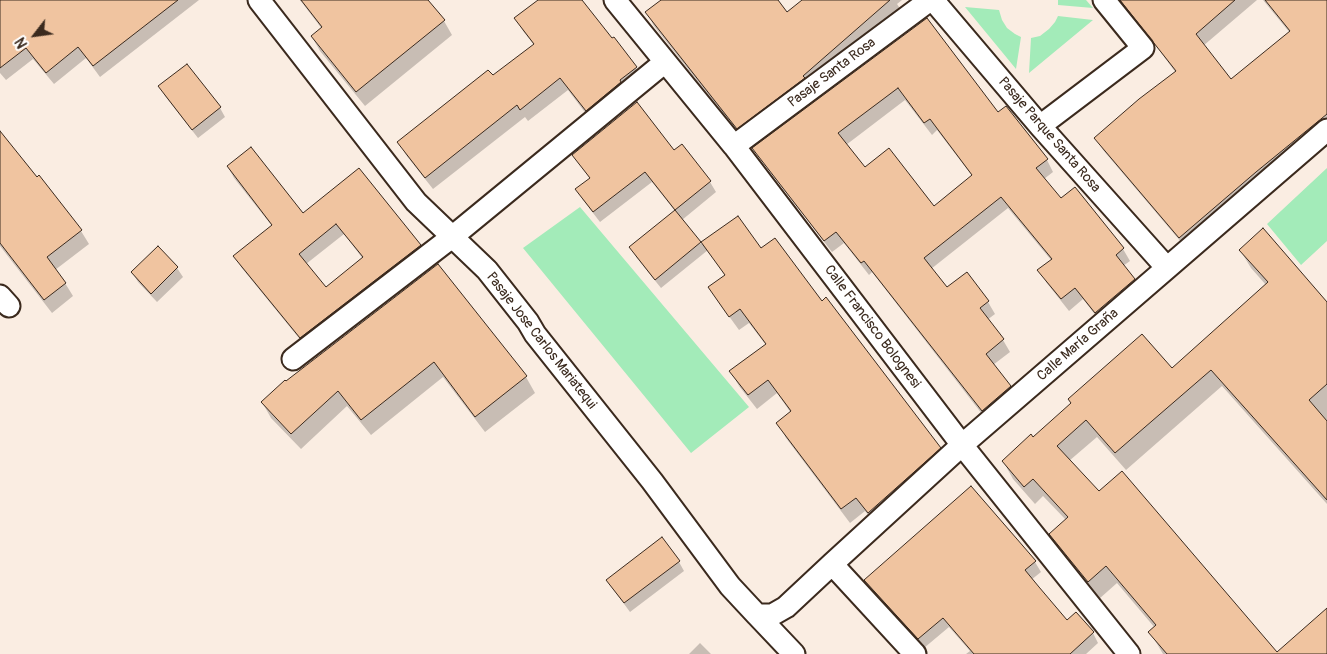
<!DOCTYPE html>
<html>
<head>
<meta charset="utf-8">
<style>
	body { margin:0 }
	#map { position:relative; width:1327px; height:654px; overflow:hidden; background:#faede2; font-family:Pangolin,sans-serif }
	canvas { display:block }
	.north { position:absolute; left:10px; top:10px; width:50px; height:50px; -webkit-text-stroke:4px #fff; paint-order:stroke; rotate:240deg; font-size:14px; font-weight:700; line-height:20px; text-align:center; color:#3b2a1e }
	.north::after { content:''; display:block; margin:auto; width:18px; height:22px; background:#3b2a1e; clip-path:polygon(50% 0,100% 100%,50% 72%,0 100%) }
</style>
</head>
<body>
<div id="map">
<canvas width="1327" height="654"></canvas>
<div class="north">N</div>
</div>
<script>
const context = document.querySelector('canvas').getContext('2d');
context.lineJoin = 'round';
function fillPath(path, color) {
  context.fillStyle = color;
  context.fill(path, 'evenodd');
}
function poly(rows) {
  const path = new Path2D();
  for (const r of rows) {
    path.moveTo(r[0], r[1]);
    for (let i = 2; i < r.length; i += 2) path.lineTo(r[i], r[i + 1]);
  }
  return path;
}
function strokePath(path, color, width, dash) {
  context.strokeStyle = color;
  context.lineWidth = width;
  context.lineCap = dash ? 'butt' : 'round';
  context.setLineDash(dash || []);
  context.stroke(path);
}
function write(font, color, halo, rows, align = 'center') {
  context.font = font + ' Pangolin,sans-serif';
  context.lineWidth = 4;
  context.setLineDash([]);
  context.textBaseline = 'middle';
  context.strokeStyle = halo;
  context.fillStyle = color;
  for (const [text, x, y, turn = 0] of rows) {
    context.save();
    context.translate(x, y);
    context.rotate((+turn || 0) * Math.PI / 180);
    context.textAlign = isNaN(turn) ? turn : align;
    if (halo) context.strokeText(text, 0, 0);
    context.fillText(text, 0, 0);
    context.restore();
  }
}
fillPath(poly([
	[1058,0,1086,0,1093,8,1058,5],
	[965,7,999,10,1002,20,1007,28,1015,34,1021,37,1016,69],
	[1058,16,1093,20,1029,73,1031,38,1040,36,1049,29,1055,22],
	[1327,168,1327,241,1301,265,1267,224],
	[580,207,749,407,691,453,523,248]
]), '#a3ebb9');
fillPath(poly([
	[11,0,199,0,100,77,86,58,54,84,33,59,6,80,0,73,0,9],
	[300,0,427,0,444,21,452,35,365,106,320,51,312,37,322,29],
	[540,0,581,0,611,40,614,39,636,68,644,80,593,123,568,90,528,121,525,117,433,189,406,155,399,142,492,77,534,45,523,31,516,19],
	[663,0,776,0,787,14,804,0,902,0,897,4,901,10,745,141,654,26,647,13],
	[1118,0,1257,0,1203,46,1231,81,1290,33,1263,0,1327,0,1327,132,1187,249,1103,150,1096,138,1176,73,1159,50],
	[927,20,998,114,1047,160,1053,172,1044,179,1061,200,1075,188,1123,249,1130,261,1123,266,1134,280,1141,292,1103,325,1083,299,1069,311,1046,282,1039,270,1051,260,1008,208,931,269,947,289,988,302,995,314,987,320,1003,340,1010,352,993,365,1010,387,1017,399,989,423,872,272,869,275,844,243,832,252,761,160,754,148],
	[905,100,932,135,937,130,973,177,933,208,865,168,846,145],
	[160,87,220,108,225,117,198,138,165,96],
	[0,134,36,179,39,176,81,231,89,244,55,270,65,283,73,296,52,313,0,246],
	[674,152,710,182,716,192,682,220,701,244,738,217,761,250,822,303,940,448,948,463,877,527,865,511,850,523,786,438,778,423,791,413,777,393,757,409,739,386,731,372,766,345,749,323,739,330,718,301,709,287,725,276,708,250,661,288,636,257,631,247,675,211,652,182,600,222,583,200,577,190,590,179,574,155],
	[228,167,302,215,420,246,426,257,307,348,241,267,235,256,272,226,234,178],
	[344,234,363,259,326,289,306,264],
	[158,248,177,268,183,277,157,302,138,282,132,272],
	[1240,250,1327,303,1327,504,1222,386,1126,470,1097,437,1069,461,1099,492,1277,654,1327,609,1327,654,1163,654,1150,632,1155,628,1117,583,1099,599,1061,552,1050,534,1066,520,1043,496,1035,504,1013,479,1003,461,1033,438,1172,370,1266,285,1251,268],
	[437,266,526,377,535,393,485,432,443,377,371,435,347,406,301,449,271,418,262,402,286,383],
	[971,488,1035,562,1041,572,1031,580,1067,621,1093,633,1098,643,1086,654,966,654,970,651,949,627,924,648,871,590,865,580],
	[679,562,684,571,630,612,613,589,607,580],
	[700,643,711,654,689,654]
]), '#0003');
const building = poly([
	[0,0,178,0,93,66,78,47,46,73,26,48,0,68,0,0],
	[301,0,428,0,445,20,356,92,311,36,322,27,301,0],
	[538,0,582,0,612,38,614,37,637,67,620,80,621,82,586,111,560,78,520,110,517,105,425,178,397,142,488,70,493,75,534,44,514,18,538,0],
	[661,0,778,0,787,12,802,0,890,0,803,76,805,78,737,129,645,12,661,0],
	[1120,0,1235,0,1196,34,1231,79,1290,31,1265,0,1327,0,1327,114,1256,172,1179,238,1094,138,1139,99,1176,71,1120,0],
	[927,18,998,112,1006,106,1048,159,1036,168,1061,198,1075,187,1124,248,1116,255,1135,279,1095,313,1075,288,1061,299,1037,270,1052,259,1001,197,924,258,947,287,967,272,989,301,980,308,1004,339,986,354,1011,386,982,411,864,261,861,263,836,232,824,241,752,148,927,18],
	[898,88,924,123,930,119,972,175,934,206,889,148,865,167,838,133,898,88],
	[187,64,221,107,192,130,158,86,187,64],
	[637,102,674,150,682,144,711,181,675,210,645,172,593,212,575,189,590,178,572,155,637,102],
	[0,131,37,177,39,175,82,230,47,257,66,283,44,300,0,243,0,131],
	[251,147,303,213,359,168,421,245,300,338,233,256,272,225,227,166,251,147],
	[336,224,363,257,326,287,299,254,336,224],
	[675,210,701,242,655,280,629,247,675,210],
	[738,216,761,248,775,238,822,301,826,297,941,448,868,513,856,498,841,509,776,423,791,411,768,380,748,395,729,371,766,344,740,309,729,317,708,287,725,275,701,242,738,216],
	[1263,228,1327,302,1327,384,1309,400,1327,421,1327,500,1211,370,1115,453,1086,420,1057,446,1099,491,1122,471,1277,652,1327,608,1327,654,1167,654,1148,632,1156,625,1106,566,1088,582,1049,534,1068,517,1033,479,1024,487,1002,461,1031,434,1033,437,1071,403,1068,399,1142,334,1172,368,1268,282,1239,250,1263,228],
	[158,246,178,267,151,294,131,272,158,246],
	[438,264,527,376,475,417,434,362,361,420,338,391,291,434,261,402,285,380,286,381,438,264],
	[971,486,1036,561,1025,570,1039,587,1067,620,1076,612,1094,632,1070,654,974,654,943,618,918,639,864,580,971,486],
	[662,537,680,561,624,603,606,580,662,537]
]);
fillPath(building, '#f0c4a0');
strokePath(building, '#3b2a1e', 1);
const street = poly([
	[259,0,416,202,487,270,528,322,535,334,652,481,730,586,757,615,772,615,786,607,832,564,962,445,1327,130],
	[615,0,734,146,962,445,1129,654],
	[933,0,1040,126,1167,268],
	[1040,126,1143,48,1104,0],
	[734,146,930,0],
	[0,296,9,306],
	[293,359,452,237,665,62],
	[832,564,915,654],
	[757,615,794,654]
]);
strokePath(street, '#3b2a1e', 25);
strokePath(street, '#fff', 21);
write('14px', '#3b2a1e', '#fff', [
	["Pasaje Santa Rosa",832,73,-37],
	["Pasaje Parque Santa Rosa",1049,135,49],
	["Calle Francisco Bolognesi",872,327,53],
	["Pasaje Jose Carlos Mariatequi",541,341,52],
	["Calle María Graña",1078,345,-41]
]);
</script>
</body>
</html>
